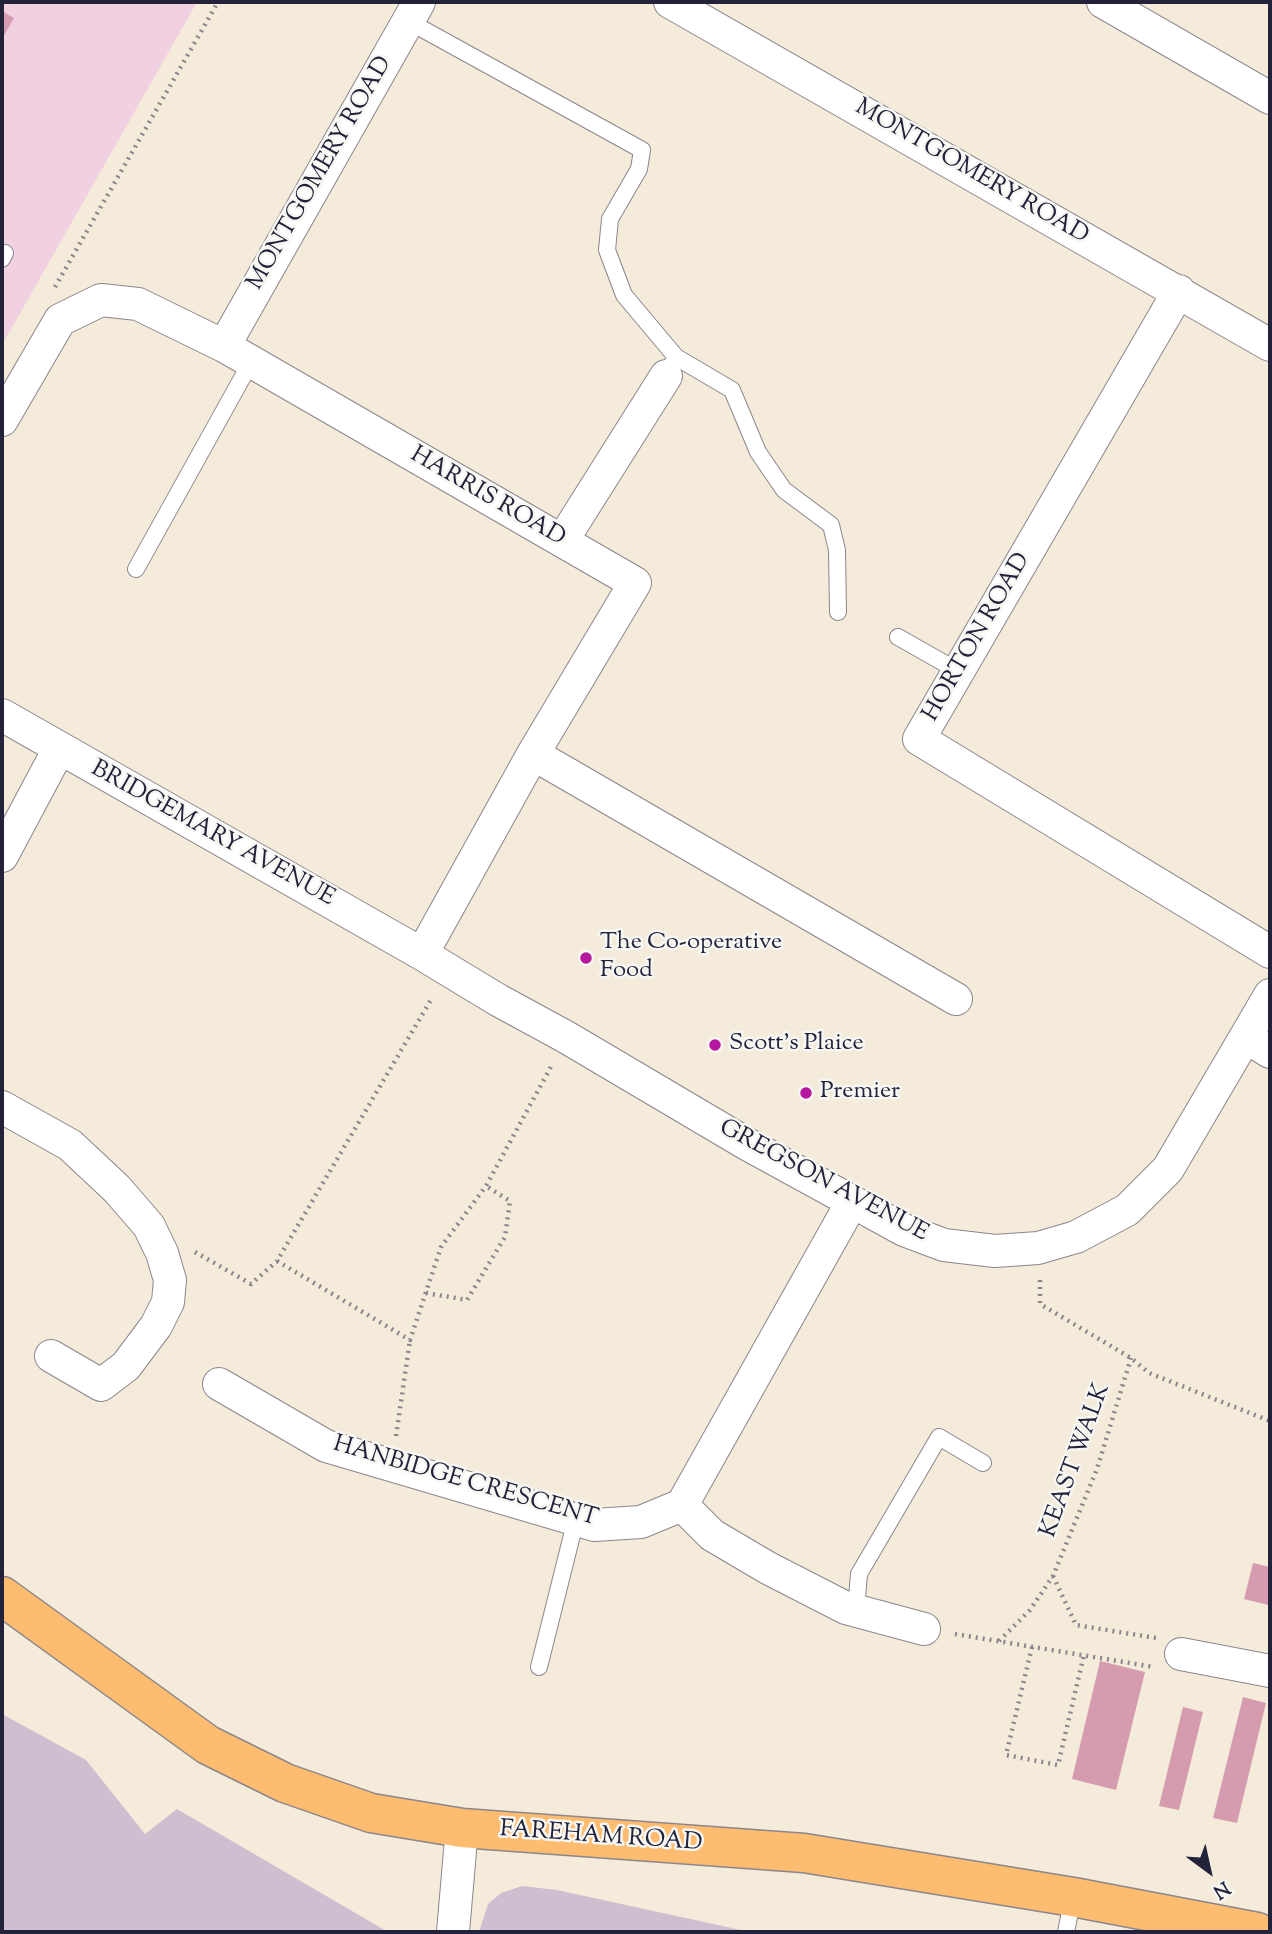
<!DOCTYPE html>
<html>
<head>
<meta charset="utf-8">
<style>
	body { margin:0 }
	#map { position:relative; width:1272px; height:1934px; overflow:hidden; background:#f4ebdb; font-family:"Sorts Mill Goudy",serif }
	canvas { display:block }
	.frame { position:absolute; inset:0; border:4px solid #22223b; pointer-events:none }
	.north { position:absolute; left:1174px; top:1836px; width:70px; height:70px; -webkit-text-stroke:5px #f6f6f2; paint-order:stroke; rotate:147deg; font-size:19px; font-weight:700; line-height:28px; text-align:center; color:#22223b }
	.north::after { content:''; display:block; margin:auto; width:24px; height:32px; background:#22223b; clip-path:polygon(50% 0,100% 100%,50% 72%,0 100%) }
</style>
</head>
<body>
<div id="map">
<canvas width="1272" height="1934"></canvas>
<div class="frame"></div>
<div class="north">N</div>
</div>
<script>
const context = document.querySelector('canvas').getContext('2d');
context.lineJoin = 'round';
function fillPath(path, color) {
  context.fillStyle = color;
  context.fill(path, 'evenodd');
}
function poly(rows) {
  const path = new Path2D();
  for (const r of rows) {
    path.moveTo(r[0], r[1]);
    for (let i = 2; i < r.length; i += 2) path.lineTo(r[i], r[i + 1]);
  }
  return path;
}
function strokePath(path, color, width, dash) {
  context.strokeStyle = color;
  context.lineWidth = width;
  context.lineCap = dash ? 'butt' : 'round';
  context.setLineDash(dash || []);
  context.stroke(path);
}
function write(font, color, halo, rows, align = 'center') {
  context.font = font + ' "Sorts Mill Goudy",serif';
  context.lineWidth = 5;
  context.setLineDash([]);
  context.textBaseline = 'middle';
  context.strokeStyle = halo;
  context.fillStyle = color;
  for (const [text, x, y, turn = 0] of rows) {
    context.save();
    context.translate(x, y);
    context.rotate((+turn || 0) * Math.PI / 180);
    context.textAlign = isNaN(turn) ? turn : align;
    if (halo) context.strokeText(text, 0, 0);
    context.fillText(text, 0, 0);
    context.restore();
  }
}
fillPath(poly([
	[2,2,197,2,2,345]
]), '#f1d0e2');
fillPath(poly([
	[2,1714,86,1760,145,1834,177,1809,388,1932,2,1932],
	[522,1886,557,1890,750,1932,479,1932,488,1904,501,1893]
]), '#cebed0');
fillPath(poly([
	[2,11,14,18,2,39],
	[1253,1563,1270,1567,1270,1595,1268,1605,1244,1599],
	[1100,1661,1145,1672,1116,1790,1072,1779],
	[1243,1697,1266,1703,1237,1823,1213,1818],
	[1183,1707,1203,1712,1179,1810,1159,1806]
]), '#d59caf');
const lane = poly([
	[408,21,642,150,639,169,610,219,607,250,624,295,676,357,666,376],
	[2,259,5,253],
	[676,357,732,390,758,452,784,490,831,525,837,550,838,612],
	[136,569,251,362],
	[898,637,958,671],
	[856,1610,859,1574,939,1437,983,1463],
	[539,1667,576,1519],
	[1066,1932,1073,1897]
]);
const street = poly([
	[670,2,1270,345],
	[1103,2,1270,98],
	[1179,291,919,739,1270,952],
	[224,346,419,2],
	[2,420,60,320,101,300,138,304,224,346,635,583,533,754,422,954],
	[562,541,666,376],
	[2,715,422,954,498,1000,566,1037,747,1144,904,1230,944,1245,995,1251,1038,1248,1076,1237,1127,1210,1168,1169,1270,995],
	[533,754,956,999],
	[2,856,59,749],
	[1246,1037,1270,1052],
	[2,1107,70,1145,117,1189,149,1226,162,1253,170,1280,168,1302,156,1326,126,1366,101,1385,51,1356],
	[219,1384,326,1446,594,1525,641,1522,682,1505,852,1202],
	[682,1505,712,1535,768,1568,846,1608,924,1629],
	[1181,1654,1270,1671],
	[453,1932,462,1828]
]);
const primary = poly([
	[2,1596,208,1745,285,1783,371,1813,462,1828,804,1853,1073,1897,1257,1932]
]);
strokePath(lane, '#8b868b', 18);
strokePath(street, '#8b868b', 34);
strokePath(primary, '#8b868b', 41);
strokePath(poly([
	[55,287,218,2],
	[195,1252,251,1284,277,1261,432,998],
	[277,1261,410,1340,441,1247,486,1186,553,1063],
	[1040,1280,1040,1304,1131,1358,1149,1373,1270,1421],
	[426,1293,467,1300,505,1237,510,1201,486,1186],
	[396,1436,410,1340],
	[1053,1576,1076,1625,1156,1638],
	[955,1634,1154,1667],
	[999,1641,1030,1610,1053,1576,1097,1469,1131,1358],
	[1032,1647,1006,1755,1058,1765,1084,1655]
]), '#8b868b', 4.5, [2, 5]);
strokePath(lane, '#fff', 16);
strokePath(street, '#fff', 32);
strokePath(primary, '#fdbc6f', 38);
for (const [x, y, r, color] of [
	[586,958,7,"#b5179e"],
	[715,1045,7,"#b5179e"],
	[806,1093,7,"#b5179e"]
]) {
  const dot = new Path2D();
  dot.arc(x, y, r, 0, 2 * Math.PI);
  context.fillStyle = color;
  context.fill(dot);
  strokePath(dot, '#f6f6f2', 2.5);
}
write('24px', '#22223b', '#f6f6f2', [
	["MONTGOMERY ROAD",971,173,30],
	["MONTGOMERY ROAD",321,174,-60],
	["HARRIS ROAD",487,498,30],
	["HORTON ROAD",978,638,-60],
	["BRIDGEMARY AVENUE",212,835,29],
	["GREGSON AVENUE",823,1182,28],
	["KEAST WALK",1077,1461,-70],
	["HANBIDGE CRESCENT",465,1483,16],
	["FAREHAM ROAD",601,1838,4]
]);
write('24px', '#22223b', '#f6f6f2', [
	["The Co-operative",600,944],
	["Food",600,972],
	["Scott's Plaice",729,1045],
	["Premier",820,1093]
], 'left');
</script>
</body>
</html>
